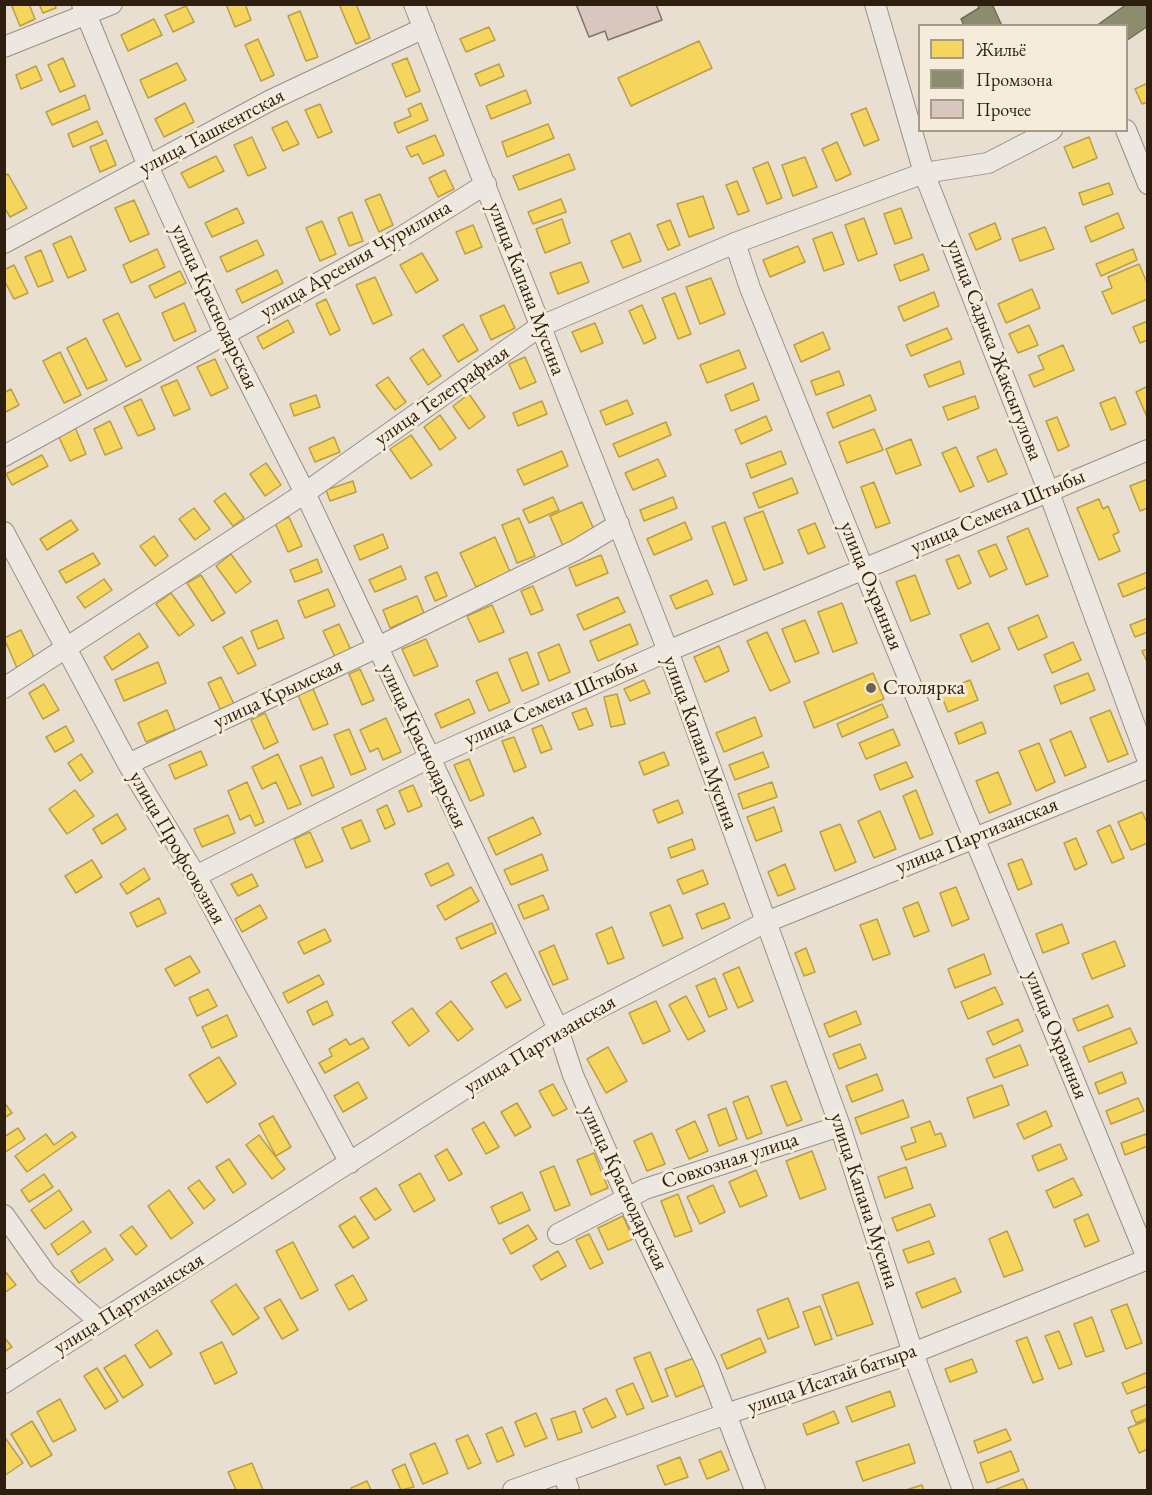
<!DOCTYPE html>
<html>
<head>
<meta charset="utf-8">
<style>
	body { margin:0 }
	#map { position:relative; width:1152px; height:1495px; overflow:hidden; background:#e8dfd1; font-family:"EB Garamond",serif }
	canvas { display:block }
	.frame { position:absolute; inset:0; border:6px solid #2e1e0e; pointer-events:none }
	.legend { position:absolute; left:918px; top:24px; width:210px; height:108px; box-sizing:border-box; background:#f6ecdb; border:2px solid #a69a89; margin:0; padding:8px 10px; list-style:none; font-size:18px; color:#2e1e0e }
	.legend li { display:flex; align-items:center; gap:12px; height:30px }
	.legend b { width:30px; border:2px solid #a69a89 }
</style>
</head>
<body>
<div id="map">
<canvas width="1152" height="1495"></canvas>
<div class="frame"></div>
<ul class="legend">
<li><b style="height:16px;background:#f6d55c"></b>Жильё</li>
<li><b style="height:16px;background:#8c8c6e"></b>Промзона</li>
<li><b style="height:16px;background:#d9c7bf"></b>Прочее</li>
</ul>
</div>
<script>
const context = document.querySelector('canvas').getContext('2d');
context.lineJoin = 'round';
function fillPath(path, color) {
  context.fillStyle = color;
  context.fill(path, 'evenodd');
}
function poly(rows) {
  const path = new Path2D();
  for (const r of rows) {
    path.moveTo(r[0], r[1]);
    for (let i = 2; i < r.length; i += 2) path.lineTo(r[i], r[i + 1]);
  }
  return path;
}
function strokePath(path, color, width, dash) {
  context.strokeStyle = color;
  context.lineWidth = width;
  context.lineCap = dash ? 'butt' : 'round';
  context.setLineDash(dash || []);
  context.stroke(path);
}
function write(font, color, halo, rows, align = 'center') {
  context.font = font + ' "EB Garamond",serif';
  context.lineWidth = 6;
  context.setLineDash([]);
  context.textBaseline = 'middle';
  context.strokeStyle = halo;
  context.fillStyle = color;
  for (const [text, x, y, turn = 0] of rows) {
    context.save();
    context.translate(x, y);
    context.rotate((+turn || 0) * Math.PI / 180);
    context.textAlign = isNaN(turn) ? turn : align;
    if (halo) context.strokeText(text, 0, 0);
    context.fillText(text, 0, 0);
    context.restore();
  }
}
const homes = poly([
	[11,4,29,4,35,19,20,26,11,4],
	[39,4,55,4,56,8,43,13,39,4],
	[226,4,245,4,251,20,235,27,226,4],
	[339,4,356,4,370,38,356,44,339,4],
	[186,6,194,22,173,32,165,15,186,6],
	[300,11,318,57,306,61,288,16,300,11],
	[154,19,162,35,128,51,121,35,154,19],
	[489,27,495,40,466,52,460,39,489,27],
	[258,39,274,75,261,81,245,45,258,39],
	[699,41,712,68,631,106,618,78,699,41],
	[63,58,75,86,60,92,48,65,63,58],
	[407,58,420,91,406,97,392,64,407,58],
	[177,63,186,80,148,98,140,80,177,63],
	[499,64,504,76,480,86,475,74,499,64],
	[36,66,42,80,21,89,16,75,36,66],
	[1148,83,1148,102,1142,104,1135,89,1148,83],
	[526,90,531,103,491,119,486,106,526,90],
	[85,95,90,109,52,125,46,112,85,95],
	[185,103,194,122,164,137,155,119,185,103],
	[421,103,428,120,398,133,394,123,411,116,408,109,421,103],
	[320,104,332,132,318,138,305,110,320,104],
	[866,108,879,140,864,146,851,114,866,108],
	[97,121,103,134,73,147,68,134,97,121],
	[287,121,299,144,283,151,272,128,287,121],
	[548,124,554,138,507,157,502,142,548,124],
	[435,135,444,155,423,164,418,154,411,157,406,147,435,135],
	[252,137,266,168,248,176,234,145,252,137],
	[1089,137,1097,158,1073,168,1064,147,1089,137],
	[106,140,116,165,100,172,90,147,106,140],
	[837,142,851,174,836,181,822,149,837,142],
	[569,154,575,169,519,190,513,176,569,154],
	[216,156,224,171,189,188,181,173,216,156],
	[805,157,817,187,793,196,782,165,805,157],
	[768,162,782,198,767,204,753,168,768,162],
	[445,170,454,189,438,197,429,178,445,170],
	[8,174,27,208,10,217,4,207,4,176,8,174],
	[737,181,749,211,738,215,726,185,737,181],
	[1109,183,1113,194,1083,205,1079,193,1109,183],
	[380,194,393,225,379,232,365,200,380,194],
	[703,196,714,228,689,237,677,204,703,196],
	[561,199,566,212,533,224,528,212,561,199],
	[134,200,149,234,130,242,115,208,134,200],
	[237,208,244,223,212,237,205,223,237,208],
	[901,208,912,238,895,244,884,214,901,208],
	[352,212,363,241,349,246,338,218,352,212],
	[1118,213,1124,228,1091,242,1085,227,1118,213],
	[864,218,877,254,858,261,845,225,864,218],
	[562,219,570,243,545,253,536,229,562,219],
	[670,220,680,245,668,250,657,225,670,220],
	[322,221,336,254,320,261,306,228,322,221],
	[995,223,1001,239,976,250,969,234,995,223],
	[473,225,482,247,465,254,456,232,473,225],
	[1045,227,1054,249,1020,261,1012,239,1045,227],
	[832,232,844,264,824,271,813,239,832,232],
	[630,233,641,261,623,268,611,241,630,233],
	[71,236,86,270,68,278,53,244,71,236],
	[257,240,264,255,227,272,220,257,257,240],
	[798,246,805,262,770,277,763,260,798,246],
	[157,249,165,267,131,283,123,265,157,249],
	[1133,249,1137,260,1101,276,1096,264,1133,249],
	[41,250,53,281,38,287,25,257,41,250],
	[422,253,438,280,416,293,400,265,422,253],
	[923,254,929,270,900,281,894,265,923,254],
	[581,262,589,282,558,294,550,273,581,262],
	[1139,264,1148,285,1148,299,1112,314,1102,292,1112,288,1108,277,1139,264],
	[14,265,28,293,14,299,4,280,4,270,14,265],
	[277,270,283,283,242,303,236,290,277,270],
	[180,271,186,283,155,298,149,286,180,271],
	[375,277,392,315,373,324,356,285,375,277],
	[711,278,725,314,700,324,686,287,711,278],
	[1032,289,1040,308,1006,323,998,304,1032,289],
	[934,292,939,306,904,321,898,307,934,292],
	[675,293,691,334,678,339,662,298,675,293],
	[326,299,340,330,330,335,316,304,326,299],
	[184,303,196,331,174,341,162,313,184,303],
	[504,305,515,328,491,340,480,316,504,305],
	[642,305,656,338,644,344,629,311,642,305],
	[118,313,141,360,126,367,103,320,118,313],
	[288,320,294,332,263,349,257,337,288,320],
	[1148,321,1148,340,1140,343,1133,327,1148,321],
	[595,323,603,343,581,352,572,332,595,323],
	[463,324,478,350,458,362,443,336,463,324],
	[1029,325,1038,345,1018,353,1009,334,1029,325],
	[947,328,952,339,911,356,906,345,947,328],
	[823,332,830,349,801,362,794,345,823,332],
	[86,338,107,380,87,389,67,348,86,338],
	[1063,345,1074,370,1034,387,1029,375,1044,369,1038,356,1063,345],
	[423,349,441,376,428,385,410,358,423,349],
	[739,350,746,368,707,383,700,365,739,350],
	[60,352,81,395,64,403,43,361,60,352],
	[525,357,536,382,520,389,509,364,525,357],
	[215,359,228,388,211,396,197,367,215,359],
	[960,361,964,374,929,387,924,375,960,361],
	[839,371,844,385,816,395,811,381,839,371],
	[388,377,406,402,395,410,376,385,388,377],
	[177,380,190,409,174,416,161,387,177,380],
	[753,383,759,400,731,411,725,395,753,383],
	[1148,386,1148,417,1147,417,1136,392,1148,386],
	[11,389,19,405,4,413,4,393,11,389],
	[469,394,485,417,469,429,453,406,469,394],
	[316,395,320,407,294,416,290,404,316,395],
	[870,395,876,410,833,428,827,413,870,395],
	[975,396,979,408,948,420,943,407,975,396],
	[1115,397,1126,424,1111,430,1100,403,1115,397],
	[141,399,155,429,138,436,124,407,141,399],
	[627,400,633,414,606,425,600,411,627,400],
	[542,401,547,414,518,426,513,413,542,401],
	[440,415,456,438,440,450,424,427,440,415],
	[766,416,772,430,741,444,735,430,766,416],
	[1057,417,1069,446,1058,451,1046,421,1057,417],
	[110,421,122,448,105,455,94,429,110,421],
	[666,422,671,435,619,457,613,444,666,422],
	[75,427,86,454,70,461,58,435,75,427],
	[874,429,883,450,847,463,839,442,874,429],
	[411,435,432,465,411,479,390,449,411,435],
	[334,437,340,452,315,462,309,448,334,437],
	[911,439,921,465,896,474,886,449,911,439],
	[956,447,974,486,960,492,942,453,956,447],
	[996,449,1007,474,988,482,977,457,996,449],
	[562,451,568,466,524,485,517,470,562,451],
	[781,451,786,464,751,478,746,464,781,451],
	[42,455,48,466,12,485,6,474,42,455],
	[658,459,666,476,633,490,625,473,658,459],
	[266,463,281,485,265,496,250,474,266,463],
	[792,478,798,493,759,508,753,493,792,478],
	[1148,479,1148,508,1140,511,1130,486,1148,479],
	[353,481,356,492,330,501,326,490,353,481],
	[874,482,890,523,876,528,861,487,874,482],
	[225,493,244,518,233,526,214,501,225,493],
	[553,497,559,510,529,523,523,510,553,497],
	[673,497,677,508,644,521,640,510,673,497],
	[1099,499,1103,509,1108,506,1119,532,1113,535,1120,551,1099,560,1077,508,1099,499],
	[582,502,595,532,563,546,550,516,582,502],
	[194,508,210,529,195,540,179,519,194,508],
	[763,511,783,563,764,570,744,518,763,511],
	[289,517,302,546,288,552,275,523,289,517],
	[519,518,535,556,517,563,502,525,519,518],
	[71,520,78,530,47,550,40,539,71,520],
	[685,522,692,539,654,555,647,539,685,522],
	[725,522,747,580,734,585,712,527,725,522],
	[815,523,825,547,808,554,798,530,815,523],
	[1028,528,1048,576,1026,585,1007,537,1028,528],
	[383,534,388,548,360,560,354,546,383,534],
	[154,536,168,556,155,566,140,546,154,536],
	[495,537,510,572,476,587,460,553,495,537],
	[996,544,1007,569,990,577,978,551,996,544],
	[93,553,100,564,66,583,59,571,93,553],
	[231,554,251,582,236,593,216,566,231,554],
	[601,555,608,573,576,586,569,568,601,555],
	[959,555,971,583,958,589,946,560,959,555],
	[317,559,322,572,295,582,290,570,317,559],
	[401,566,406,579,375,592,369,580,401,566],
	[437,572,447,596,435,601,425,577,437,572],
	[1148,572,1148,587,1123,597,1118,584,1148,572],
	[201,575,225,613,212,621,187,583,201,575],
	[915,575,930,614,911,621,896,582,915,575],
	[104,579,112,590,85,608,77,597,104,579],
	[707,580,713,594,676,609,670,596,707,580],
	[533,586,543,610,531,615,521,591,533,586],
	[328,589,335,606,305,618,298,601,328,589],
	[171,593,194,625,179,636,156,604,171,593],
	[417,596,424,613,390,628,383,610,417,596],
	[618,597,625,612,584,630,577,615,618,597],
	[842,603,857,643,833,652,818,612,842,603],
	[492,605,504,632,479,642,467,616,492,605],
	[1038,615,1047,637,1018,650,1008,628,1038,615],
	[1148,618,1148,632,1135,637,1130,625,1148,618],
	[277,620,284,638,258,649,251,631,277,620],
	[805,620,819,653,795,662,782,629,805,620],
	[988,623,1000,649,972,662,960,635,988,623],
	[339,624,351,650,335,657,323,631,339,624],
	[630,624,638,644,598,661,590,641,630,624],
	[21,630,35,659,17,668,4,638,21,630],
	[767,632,790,682,770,691,747,641,767,632],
	[139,633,148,647,112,670,104,657,139,633],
	[242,637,256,665,238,674,223,647,242,637],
	[426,639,438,666,414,676,402,649,426,639],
	[1073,642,1081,660,1052,673,1044,655,1073,642],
	[559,644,570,672,549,681,538,653,559,644],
	[719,646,729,671,705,682,694,657,719,646],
	[1148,649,1148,664,1142,651,1148,649],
	[527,652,539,684,522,691,509,659,527,652],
	[158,662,166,683,124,701,115,680,158,662],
	[360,669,374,700,362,705,349,674,360,669],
	[497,672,510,702,489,711,476,681,497,672],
	[873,673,884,699,814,728,804,702,873,673],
	[1088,673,1095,690,1061,704,1054,686,1088,673],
	[221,677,234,704,220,709,208,683,221,677],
	[644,680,650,693,630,701,624,689,644,680],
	[970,680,978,700,948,712,940,692,970,680],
	[44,684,59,710,43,719,29,693,44,684],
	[313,689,328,724,313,730,298,695,313,689],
	[617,694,625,724,611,727,604,697,617,694],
	[469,699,475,713,441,728,435,714,469,699],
	[882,704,888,717,842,737,837,724,882,704],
	[586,708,593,725,579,730,572,713,586,708],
	[167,710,175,730,146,742,138,723,167,710],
	[1110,710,1128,754,1108,762,1090,718,1110,710],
	[265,713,278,742,264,749,251,720,265,713],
	[755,717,762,736,724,752,716,733,755,717],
	[386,718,401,752,383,760,378,748,370,752,360,730,386,718],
	[982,722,986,733,959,744,955,733,982,722],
	[542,725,552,749,541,753,532,729,542,725],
	[66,726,74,741,55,752,46,737,66,726],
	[349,729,366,769,351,775,334,735,349,729],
	[893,729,900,745,866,759,859,743,893,729],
	[1071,731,1086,767,1065,776,1050,740,1071,731],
	[514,737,526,767,514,772,502,741,514,737],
	[1039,743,1055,782,1036,791,1019,751,1039,743],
	[201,751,207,765,175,779,169,765,201,751],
	[664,752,669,765,644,775,639,762,664,752],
	[763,752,769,767,735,780,729,765,763,752],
	[81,754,93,772,80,781,68,763,81,754],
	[278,754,301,804,288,809,276,782,262,789,252,767,278,754],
	[322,757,334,787,312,796,300,766,322,757],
	[469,759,484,795,470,801,454,765,469,759],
	[906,762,913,777,880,790,874,775,906,762],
	[998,772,1011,804,989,813,976,781,998,772],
	[247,782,264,822,255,826,250,815,240,820,228,791,247,782],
	[772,782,777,797,743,809,738,794,772,782],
	[413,785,422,806,408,812,399,791,413,785],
	[75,790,94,816,67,834,49,809,75,790],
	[916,790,933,834,920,839,903,796,916,790],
	[678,800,683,813,658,823,653,810,678,800],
	[387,805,395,824,385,829,377,810,387,805],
	[774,807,782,831,756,841,747,817,774,807],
	[880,811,896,849,874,858,858,821,880,811],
	[1142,812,1148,824,1148,843,1131,850,1118,822,1142,812],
	[117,814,126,829,102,844,93,829,117,814],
	[228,815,235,833,202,847,194,829,228,815],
	[533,817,541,834,496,855,488,838,533,817],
	[361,820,370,841,351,849,342,828,361,820],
	[840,824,856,862,835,871,820,832,840,824],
	[1110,825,1124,858,1112,863,1097,831,1110,825],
	[310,832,323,861,306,868,294,839,310,832],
	[1076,838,1087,864,1075,870,1064,843,1076,838],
	[692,839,695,849,671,858,668,848,692,839],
	[542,854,548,870,511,885,504,870,542,854],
	[1022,859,1032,884,1018,890,1008,864,1022,859],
	[92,860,102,877,76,893,65,876,92,860],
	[448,863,454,875,431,886,425,874,448,863],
	[785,864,795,889,778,896,768,872,785,864],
	[144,868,150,879,127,894,120,884,144,868],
	[703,870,708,884,683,894,677,880,703,870],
	[252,874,258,886,238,896,231,884,252,874],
	[471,887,479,901,445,920,437,906,471,887],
	[956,887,969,919,952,926,940,893,956,887],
	[543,895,549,909,524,919,518,905,543,895],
	[159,898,166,913,137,927,130,913,159,898],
	[918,902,929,931,914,937,903,908,918,902],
	[724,903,730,918,702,929,696,914,724,903],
	[260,905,267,918,242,932,235,919,260,905],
	[670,905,683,938,663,946,650,913,670,905],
	[877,919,890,954,873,960,860,925,877,919],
	[492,923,496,933,461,949,456,938,492,923],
	[1062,924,1069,943,1043,953,1036,934,1062,924],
	[612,927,624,958,608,964,596,934,612,927],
	[325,929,331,941,304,954,298,942,325,929],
	[1115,941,1125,966,1092,979,1082,954,1115,941],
	[554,945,568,979,553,985,539,952,554,945],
	[806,948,815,972,804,976,795,953,806,948],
	[984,954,991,974,955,988,948,969,984,954],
	[190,956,200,972,175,986,165,969,190,956],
	[739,967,753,1001,738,1008,723,974,739,967],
	[506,973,521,1000,506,1008,491,982,506,973],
	[319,975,324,984,288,1003,283,993,319,975],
	[715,978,727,1009,709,1017,696,986,715,978],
	[995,987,1003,1004,968,1019,961,1002,995,987],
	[208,989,217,1006,197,1016,189,998,208,989],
	[686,996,705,1031,688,1040,669,1005,686,996],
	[327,1001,333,1015,313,1025,307,1011,327,1001],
	[451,1001,473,1029,458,1041,436,1013,451,1001],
	[656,1001,670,1031,643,1044,629,1013,656,1001],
	[1108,1005,1113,1017,1078,1031,1073,1019,1108,1005],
	[412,1008,429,1031,409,1046,392,1022,412,1008],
	[856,1011,861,1024,829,1037,824,1024,856,1011],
	[227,1015,237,1036,212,1048,202,1027,227,1015],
	[1018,1019,1023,1031,993,1045,987,1032,1018,1019],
	[1130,1028,1137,1043,1089,1062,1083,1047,1130,1028],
	[363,1038,369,1048,325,1073,319,1063,332,1056,329,1049,346,1039,350,1045,363,1038],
	[860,1044,866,1058,839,1069,833,1054,860,1044],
	[1020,1045,1028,1065,994,1078,986,1059,1020,1045],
	[608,1047,627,1081,606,1093,587,1059,608,1047],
	[219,1057,236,1084,207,1103,189,1075,219,1057],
	[1122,1072,1126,1083,1099,1094,1095,1083,1122,1072],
	[877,1074,883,1090,852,1102,846,1086,877,1074],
	[786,1081,802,1120,787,1126,771,1086,786,1081],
	[358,1082,367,1098,343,1112,334,1096,358,1082],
	[553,1084,567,1109,553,1116,539,1091,553,1084],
	[1002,1085,1009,1105,974,1118,967,1098,1002,1085],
	[748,1096,762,1133,747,1139,733,1102,748,1096],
	[1138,1098,1144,1111,1111,1124,1106,1111,1138,1098],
	[903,1100,909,1117,861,1134,855,1118,903,1100],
	[4,1102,12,1113,4,1118,4,1102],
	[517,1103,531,1127,515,1136,501,1112,517,1103],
	[726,1108,737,1139,719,1146,708,1115,726,1108],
	[1046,1111,1052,1126,1024,1139,1017,1124,1046,1111],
	[273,1116,291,1147,276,1156,259,1124,273,1116],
	[695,1121,708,1151,689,1159,676,1130,695,1121],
	[930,1121,935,1135,941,1133,946,1146,906,1160,901,1147,916,1142,911,1128,930,1121],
	[484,1122,499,1147,486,1154,472,1129,484,1122],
	[18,1128,25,1139,4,1153,4,1137,18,1128],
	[72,1132,76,1137,27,1172,15,1156,46,1134,54,1145,72,1132],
	[652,1133,665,1164,647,1171,634,1141,652,1133],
	[1146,1134,1148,1146,1125,1155,1121,1143,1146,1134],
	[259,1135,285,1169,272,1179,246,1145,259,1135],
	[1060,1144,1067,1159,1038,1171,1032,1156,1060,1144],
	[447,1149,462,1174,449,1181,435,1156,447,1149],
	[812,1151,826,1189,800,1199,786,1161,812,1151],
	[594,1153,608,1188,591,1195,577,1160,594,1153],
	[229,1159,246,1184,233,1193,216,1167,229,1159],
	[554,1166,570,1205,555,1211,540,1172,554,1166],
	[906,1167,913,1188,885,1198,878,1177,906,1167],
	[756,1170,767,1196,740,1207,729,1182,756,1170],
	[420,1173,435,1200,414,1212,399,1185,420,1173],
	[44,1174,53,1187,29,1202,21,1190,44,1174],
	[1073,1178,1082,1195,1054,1208,1046,1191,1073,1178],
	[199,1180,215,1200,204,1209,188,1188,199,1180],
	[713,1185,725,1212,700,1224,687,1197,713,1185],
	[376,1188,391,1210,375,1220,360,1198,376,1188],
	[59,1190,72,1210,45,1229,31,1210,59,1190],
	[169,1190,193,1223,171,1239,148,1206,169,1190],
	[522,1192,530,1210,499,1224,491,1207,522,1192],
	[678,1194,692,1231,675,1237,661,1201,678,1194],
	[930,1204,935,1216,897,1231,892,1218,930,1204],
	[1088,1214,1099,1241,1085,1247,1074,1220,1088,1214],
	[355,1216,369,1238,353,1248,339,1226,355,1216],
	[623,1216,633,1239,608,1250,598,1228,623,1216],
	[83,1221,91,1232,58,1255,51,1244,83,1221],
	[528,1225,537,1239,511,1254,503,1239,528,1225],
	[132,1226,147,1246,136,1255,120,1235,132,1226],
	[1007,1231,1023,1270,1004,1277,989,1239,1007,1231],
	[589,1234,603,1263,590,1269,576,1240,589,1234],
	[929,1241,934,1254,908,1263,903,1250,929,1241],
	[293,1242,318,1290,301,1299,276,1251,293,1242],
	[105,1248,113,1260,79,1283,71,1271,105,1248],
	[558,1251,566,1266,541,1280,533,1266,558,1251],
	[4,1270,16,1285,4,1293,4,1270],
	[353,1275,367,1300,349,1310,335,1285,353,1275],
	[955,1278,961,1292,922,1308,916,1293,955,1278],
	[858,1282,873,1324,837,1336,822,1295,858,1282],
	[236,1284,259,1318,233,1335,211,1301,236,1284],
	[788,1298,799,1327,768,1339,757,1310,788,1298],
	[280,1299,298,1330,282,1339,264,1308,280,1299],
	[1127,1304,1142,1343,1126,1349,1111,1310,1127,1304],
	[820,1306,832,1339,815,1345,803,1312,820,1306],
	[1092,1317,1104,1351,1086,1357,1074,1324,1092,1317],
	[157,1330,172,1354,150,1368,135,1345,157,1330],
	[1059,1331,1072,1364,1059,1369,1045,1336,1059,1331],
	[4,1337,12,1347,4,1352,4,1337],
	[1027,1337,1043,1379,1033,1383,1016,1341,1027,1337],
	[760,1338,766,1352,727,1369,721,1355,760,1338],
	[222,1342,237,1373,215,1384,200,1353,222,1342],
	[650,1352,668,1396,652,1402,634,1358,650,1352],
	[125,1355,143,1385,123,1398,104,1368,125,1355],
	[694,1358,705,1385,676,1397,665,1369,694,1358],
	[972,1359,977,1372,950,1382,945,1369,972,1359],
	[97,1368,118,1401,105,1409,84,1376,97,1368],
	[1148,1372,1148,1386,1127,1394,1122,1383,1148,1372],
	[633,1383,644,1408,627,1415,616,1390,633,1383],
	[890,1391,895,1406,852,1422,846,1407,890,1391],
	[606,1398,616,1417,592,1428,583,1409,606,1398],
	[60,1399,76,1430,53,1442,37,1412,60,1399],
	[1148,1404,1148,1418,1136,1423,1131,1411,1148,1404],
	[575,1411,582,1432,558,1440,551,1419,575,1411],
	[834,1411,839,1423,807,1435,803,1424,834,1411],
	[536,1413,547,1438,525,1447,515,1422,536,1413],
	[1148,1420,1148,1449,1139,1453,1128,1428,1148,1420],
	[32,1421,52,1455,31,1467,11,1434,32,1421],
	[502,1427,514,1455,497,1462,486,1434,502,1427],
	[1006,1429,1011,1440,978,1453,974,1441,1006,1429],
	[468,1435,481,1463,468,1469,456,1440,468,1435],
	[4,1436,23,1463,4,1476,4,1436],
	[435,1443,448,1473,423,1484,410,1454,435,1443],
	[909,1444,915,1463,863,1481,856,1462,909,1444],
	[721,1451,729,1470,707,1479,699,1460,721,1451],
	[1011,1451,1019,1471,987,1483,980,1463,1011,1451],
	[680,1457,688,1477,665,1485,657,1466,680,1457],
	[252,1463,263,1490,236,1490,228,1472,252,1463],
	[405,1464,414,1487,401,1490,392,1470,405,1464],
	[1023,1479,1028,1490,994,1490,1023,1479],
	[367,1481,371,1490,352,1490,351,1488,367,1481],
	[922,1485,924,1490,906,1490,922,1485]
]);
fillPath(homes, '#f6d55c');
strokePath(homes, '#ba9e45', 1.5);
const industry = poly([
	[977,4,992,4,1002,26,964,26,961,19,979,8,977,4],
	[1127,4,1148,4,1148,26,1126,41,1126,26,1096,26,1127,4]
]);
fillPath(industry, '#8c8c6e');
strokePath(industry, '#706b51', 1.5);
const building = poly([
	[576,4,656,4,662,20,608,40,605,31,589,37,576,4]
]);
fillPath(building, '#d9c7bf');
strokePath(building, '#7c756b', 1.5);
const minor = poly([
	[82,4,148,166,224,333,305,493,558,1029,573,1075,627,1198,708,1367,755,1490],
	[414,4,668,651,840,1126,913,1353,963,1490],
	[875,4,924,173,1048,490,1148,761],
	[4,47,112,4],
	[1126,130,1148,184],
	[4,243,271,100,424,28],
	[735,243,750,288,863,568,1148,1260],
	[4,456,398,239,486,184],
	[4,532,128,764,196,876,350,1163],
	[4,688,305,493,539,327,735,243,924,173,988,163,1052,130],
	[128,764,378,647,576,550,619,524],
	[196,876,429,758,668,651,1148,450],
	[4,1215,46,1274,100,1322],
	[558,1234,645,1189,840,1126],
	[4,1383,558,1029,764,923,1148,768],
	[563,1473,569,1490],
	[513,1490,726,1414,913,1353,1148,1259]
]);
strokePath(minor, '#978f85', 22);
strokePath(minor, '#ece8e1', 20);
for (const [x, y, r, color] of [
	[871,688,6,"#6f6252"]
]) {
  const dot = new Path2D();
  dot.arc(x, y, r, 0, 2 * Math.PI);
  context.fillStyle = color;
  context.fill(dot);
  strokePath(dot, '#f6ecdb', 2);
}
write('21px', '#2e1e0e', '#f6ecdb', [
	["улица Ташкентская",212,132,-28],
	["улица Арсения Чурилина",356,260,-30],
	["улица Капана Мусина",526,289,69],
	["улица Краснодарская",214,307,65],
	["улица Садыка Жаксыгулова",994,350,69],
	["улица Телеграфная",442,396,-35],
	["улица Семена Штыбы",998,512,-23],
	["улица Охранная",871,586,68],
	["улица Крымская",278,694,-25],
	["улица Семена Штыбы",551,703,-24],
	["улица Капана Мусина",700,743,70],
	["улица Краснодарская",423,746,65],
	["улица Партизанская",977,836,-22],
	["улица Профсоюзная",177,848,60],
	["улица Охранная",1056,1035,68],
	["улица Партизанская",540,1045,-31],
	["Совхозная улица",730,1161,-18],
	["улица Краснодарская",624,1188,65],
	["улица Капана Мусина",864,1201,72],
	["улица Партизанская",129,1304,-32],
	["улица Исатай батыра",832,1379,-19]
]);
write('21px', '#2e1e0e', '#f6ecdb', [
	["Столярка",883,688]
], 'left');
</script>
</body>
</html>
